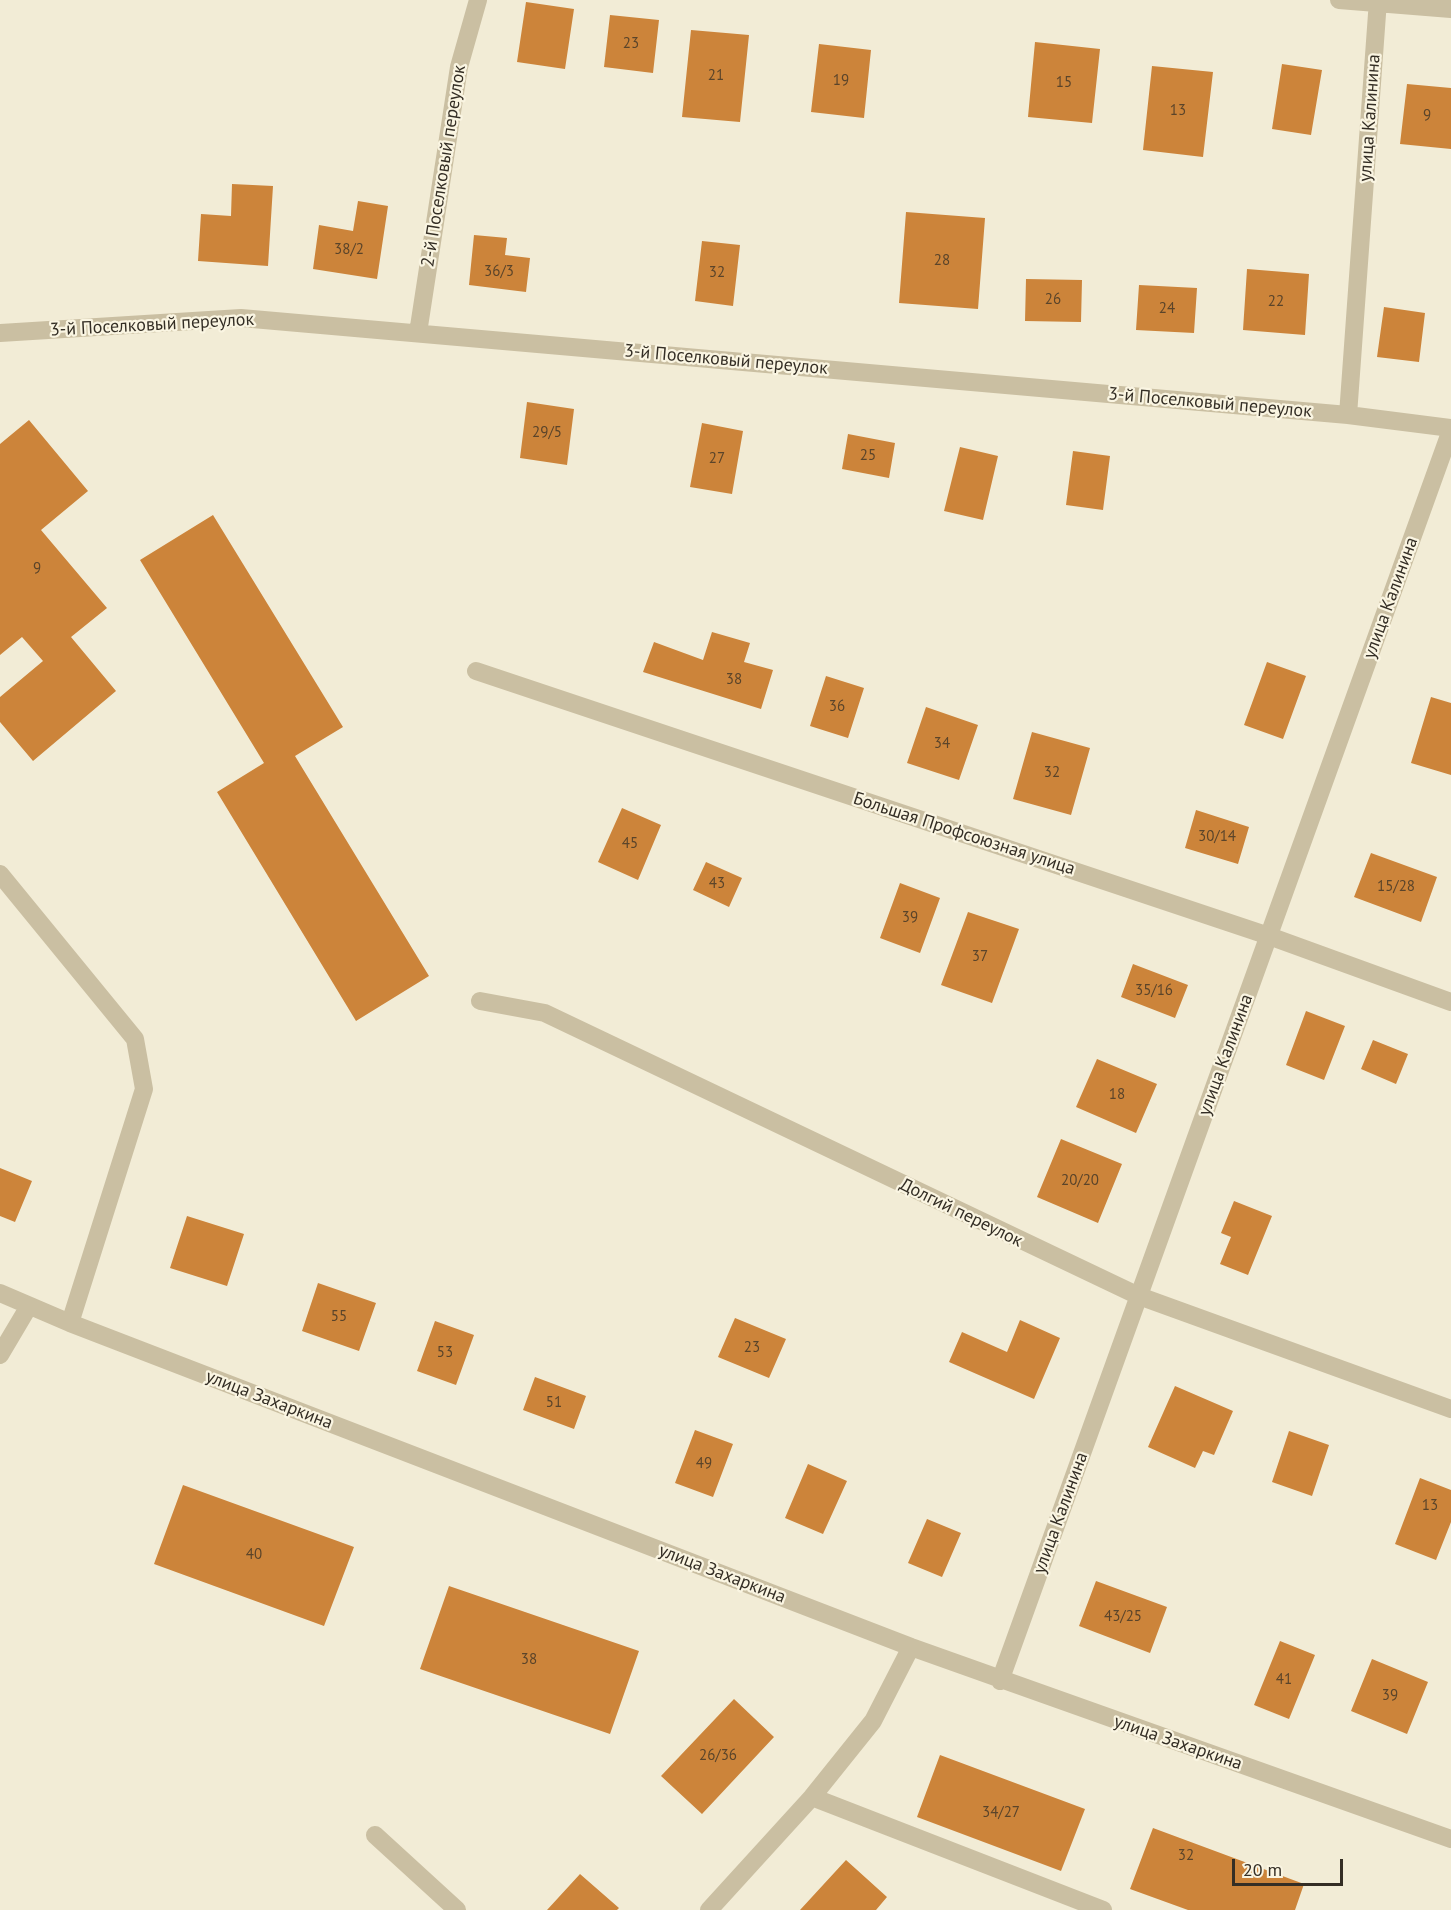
<!DOCTYPE html>
<html>
<head>
<meta charset="utf-8">
<style>
	body { margin:0 }
	#map { position:relative; width:1451px; height:1910px; overflow:hidden; background:#f2ecd6; font-family:"PT Sans",sans-serif }
	canvas { display:block }
	.scale { position:absolute; left:1232px; top:1859px; width:111px; height:27px; box-sizing:border-box; border:3px solid #342e25; border-top:0; padding-left:8px; font-size:18px; line-height:21px; white-space:nowrap; color:#342e25; -webkit-text-stroke:4px #faf5e2; paint-order:stroke }
</style>
</head>
<body>
<div id="map">
<canvas width="1451" height="1910"></canvas>
<div class="scale">20 m</div>
</div>
<script>
const context = document.querySelector('canvas').getContext('2d');
context.lineJoin = 'round';
function fillPath(path, color) {
  context.fillStyle = color;
  context.fill(path, 'evenodd');
}
function poly(rows) {
  const path = new Path2D();
  for (const r of rows) {
    path.moveTo(r[0], r[1]);
    for (let i = 2; i < r.length; i += 2) path.lineTo(r[i], r[i + 1]);
  }
  return path;
}
function strokePath(path, color, width, dash) {
  context.strokeStyle = color;
  context.lineWidth = width;
  context.lineCap = dash ? 'butt' : 'round';
  context.setLineDash(dash || []);
  context.stroke(path);
}
function write(font, color, halo, rows, align = 'center') {
  context.font = font + ' "PT Sans",sans-serif';
  context.lineWidth = 4.5;
  context.setLineDash([]);
  context.textBaseline = 'middle';
  context.strokeStyle = halo;
  context.fillStyle = color;
  for (const [text, x, y, turn = 0] of rows) {
    context.save();
    context.translate(x, y);
    context.rotate((+turn || 0) * Math.PI / 180);
    context.textAlign = isNaN(turn) ? turn : align;
    if (halo) context.strokeText(text, 0, 0);
    context.fillText(text, 0, 0);
    context.restore();
  }
}
fillPath(poly([
	[526,2,574,9,565,69,517,62],
	[610,15,659,20,653,73,604,67],
	[691,30,749,35,740,122,682,117],
	[1035,42,1100,49,1092,123,1028,117],
	[819,44,871,50,864,118,811,112],
	[1282,64,1322,70,1311,135,1272,129],
	[1152,66,1213,72,1203,157,1143,150],
	[1407,84,1451,88,1451,149,1400,144],
	[232,184,273,186,268,266,198,261,201,214,231,216],
	[358,201,388,206,377,279,313,269,319,225,353,231],
	[906,212,985,218,978,309,899,303],
	[474,235,507,238,505,255,530,258,526,292,469,285],
	[702,241,740,245,733,306,695,301],
	[1247,269,1309,274,1305,335,1243,330],
	[1026,279,1082,280,1081,322,1025,321],
	[1139,285,1197,288,1194,333,1136,330],
	[1384,307,1425,313,1419,362,1377,357],
	[527,402,574,409,567,465,520,458],
	[29,420,88,491,41,530,107,608,71,637,116,691,33,761,0,722,0,697,43,661,22,637,0,655,0,444],
	[702,423,743,431,732,494,690,487],
	[848,434,895,443,889,478,842,469],
	[960,447,998,456,983,520,944,511],
	[1073,451,1110,456,1103,510,1066,505],
	[213,515,343,727,295,756,429,976,356,1021,217,792,264,763,140,560],
	[712,632,750,643,744,662,773,670,761,709,643,672,654,642,703,660],
	[1267,662,1306,676,1283,739,1244,725],
	[826,676,864,688,848,738,810,726],
	[1431,697,1451,703,1451,775,1411,763],
	[926,707,978,725,959,780,907,763],
	[1032,732,1090,748,1071,815,1013,799],
	[622,808,661,825,638,880,598,862],
	[1196,810,1249,827,1238,864,1185,848],
	[1371,853,1437,877,1421,922,1354,897],
	[706,862,742,878,729,907,693,890],
	[900,883,940,898,920,953,880,938],
	[968,912,1019,929,992,1003,941,985],
	[1133,964,1188,985,1175,1018,1121,997],
	[1306,1011,1345,1026,1324,1080,1286,1065],
	[1373,1040,1408,1054,1396,1084,1361,1069],
	[1097,1059,1157,1084,1136,1133,1076,1107],
	[1061,1139,1122,1164,1098,1223,1037,1197],
	[0,1168,32,1181,15,1222,0,1216],
	[1234,1201,1272,1216,1248,1275,1220,1264,1231,1237,1221,1233],
	[187,1216,244,1234,227,1286,170,1268],
	[318,1283,376,1303,359,1351,302,1331],
	[735,1318,786,1339,769,1378,718,1357],
	[1020,1320,1060,1338,1034,1399,949,1362,962,1332,1007,1352],
	[435,1321,474,1335,456,1385,417,1371],
	[535,1377,586,1396,574,1429,523,1410],
	[1175,1386,1233,1411,1214,1455,1203,1451,1195,1468,1148,1447],
	[695,1430,733,1444,713,1497,675,1483],
	[1289,1431,1329,1445,1312,1496,1272,1482],
	[808,1464,847,1481,823,1534,785,1518],
	[1420,1478,1451,1490,1451,1522,1436,1560,1395,1544],
	[183,1485,354,1547,324,1626,154,1564],
	[927,1519,961,1533,942,1577,908,1563],
	[1096,1581,1167,1607,1150,1653,1079,1626],
	[449,1586,639,1651,610,1734,420,1669],
	[1280,1641,1315,1655,1289,1719,1254,1705],
	[1372,1659,1428,1682,1407,1734,1351,1711],
	[734,1699,774,1737,702,1814,661,1776],
	[940,1755,1085,1809,1061,1871,917,1817],
	[1153,1828,1304,1884,1295,1910,1188,1910,1130,1889],
	[846,1860,887,1897,876,1910,800,1910],
	[580,1874,619,1908,617,1910,547,1910]
]), '#cc843a');
strokePath(poly([
	[1339,0,1451,9],
	[0,333,241,318,1348,415,1451,428],
	[418,333,459,67,478,0],
	[1348,415,1378,0],
	[476,671,1269,936,1451,1002],
	[0,874,135,1039,144,1089,70,1323],
	[480,1001,545,1013,1139,1296,1451,1409],
	[0,1293,70,1323,911,1647,1451,1839],
	[0,1355,29,1306],
	[1000,1681,1451,430],
	[812,1797,1103,1910],
	[375,1835,457,1910],
	[709,1910,812,1797,873,1721,911,1647]
]), '#cabfa2', 18);
write('15px', '#5a442a', null, [
	["23",631,44],
	["21",716,76],
	["19",841,81],
	["15",1064,83],
	["13",1178,111],
	["9",1427,116],
	["38/2",349,250],
	["28",942,261],
	["36/3",499,272],
	["32",717,273],
	["26",1053,300],
	["22",1276,302],
	["24",1167,309],
	["29/5",547,433],
	["25",868,456],
	["27",717,459],
	["9",37,569],
	["38",734,680],
	["36",837,707],
	["34",942,744],
	["32",1052,773],
	["30/14",1217,837],
	["45",630,844],
	["43",717,884],
	["15/28",1396,887],
	["39",910,918],
	["37",980,957],
	["35/16",1154,991],
	["18",1117,1095],
	["20/20",1080,1181],
	["55",339,1317],
	["23",752,1348],
	["53",445,1353],
	["51",554,1403],
	["49",704,1464],
	["13",1430,1506],
	["40",254,1555],
	["43/25",1123,1617],
	["38",529,1660],
	["41",1284,1680],
	["39",1390,1696],
	["26/36",718,1756],
	["34/27",1001,1813],
	["32",1186,1856]
]);
write('18px', '#342e25', '#faf5e2', [
	["улица Калинина",1370,118,-86],
	["2-й Поселковый переулок",444,166,-81],
	["3-й Поселковый переулок",152,325,-3],
	["3-й Поселковый переулок",726,360,5],
	["3-й Поселковый переулок",1210,403,5],
	["улица Калинина",1391,598,-70],
	["Большая Профсоюзная улица",964,834,18],
	["улица Калинина",1226,1055,-70],
	["Долгий переулок",961,1213,26],
	["улица Захаркина",269,1400,21],
	["улица Калинина",1061,1513,-70],
	["улица Захаркина",722,1574,21],
	["улица Захаркина",1178,1743,19]
]);
</script>
</body>
</html>
